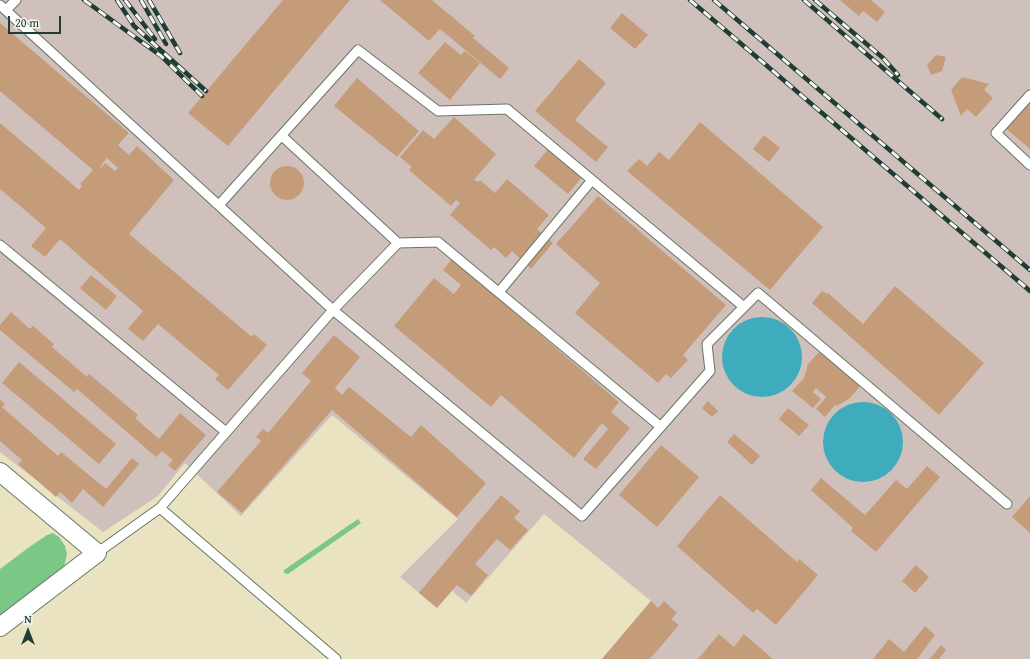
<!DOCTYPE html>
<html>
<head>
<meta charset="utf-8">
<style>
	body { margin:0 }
	#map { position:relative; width:1030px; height:659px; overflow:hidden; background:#e9e3c2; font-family:"Gentium Book Plus",serif }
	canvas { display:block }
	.north { position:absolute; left:8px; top:611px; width:40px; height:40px; -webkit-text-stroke:3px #f6f6f2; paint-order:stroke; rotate:0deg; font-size:11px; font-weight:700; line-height:16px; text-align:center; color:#1f3d34 }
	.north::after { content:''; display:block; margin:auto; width:14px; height:18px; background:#1f3d34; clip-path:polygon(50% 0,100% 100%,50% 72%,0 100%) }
	.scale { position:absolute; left:8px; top:16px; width:53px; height:18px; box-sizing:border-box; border:2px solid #1f3d34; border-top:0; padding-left:5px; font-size:12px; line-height:14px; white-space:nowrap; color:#1f3d34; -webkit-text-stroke:3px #f6f6f2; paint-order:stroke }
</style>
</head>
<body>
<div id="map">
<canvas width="1030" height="659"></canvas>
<div class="north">N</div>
<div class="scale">20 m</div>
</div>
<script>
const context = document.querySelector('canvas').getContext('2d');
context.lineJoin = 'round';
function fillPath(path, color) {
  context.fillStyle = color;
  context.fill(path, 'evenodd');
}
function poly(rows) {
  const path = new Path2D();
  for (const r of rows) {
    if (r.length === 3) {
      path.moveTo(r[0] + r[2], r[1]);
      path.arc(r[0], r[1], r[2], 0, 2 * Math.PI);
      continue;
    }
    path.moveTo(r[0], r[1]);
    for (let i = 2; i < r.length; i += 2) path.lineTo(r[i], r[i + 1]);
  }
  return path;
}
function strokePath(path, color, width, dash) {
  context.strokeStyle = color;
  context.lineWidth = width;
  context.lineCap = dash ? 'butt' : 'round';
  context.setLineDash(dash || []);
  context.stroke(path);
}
fillPath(poly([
	[0,0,1030,0,1030,659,602,659,651,601,544,514,466,603,451,590,436,607,400,577,458,519,332,415,241,516,185,463,158,496,103,532,0,452]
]), '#d0c0bc');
fillPath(poly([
	[358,519,361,523,288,574,284,573,284,570],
	[53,533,59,537,65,546,67,554,64,567,0,616,0,569,28,548,47,535]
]), '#7bc785');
fillPath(poly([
	[762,357,40],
	[863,442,40]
]), '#3eacbc');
fillPath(poly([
	[283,0,350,0,228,146,188,113],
	[380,0,432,0,475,36,473,38,509,68,500,79,440,29,429,41],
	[840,0,871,0,885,12,877,22,863,11,859,16],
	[622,13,648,35,635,49,610,28],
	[0,23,129,133,118,145,129,155,137,146,174,180,129,234,252,337,254,334,267,345,228,390,215,379,219,375,158,324,143,341,128,329,143,311,60,239,45,257,31,246,46,228,0,189,0,123,79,190,82,186,80,184,93,170,0,91],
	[107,158,118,168,115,171,105,163,101,168,100,167],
	[445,42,461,55,465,51,480,63,450,100,418,73],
	[936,55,946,57,942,71,931,75,927,65],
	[579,59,606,83,575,120,608,147,596,162,535,111],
	[962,77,989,84,984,90,993,98,976,117,967,109,961,116,951,90],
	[357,78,419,131,397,157,334,106],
	[1030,95,1030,149,1002,125],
	[454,117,496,154,474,180,478,182,480,180,495,193,507,179,549,215,537,229,553,243,531,269,512,251,506,258,494,247,491,250,450,215,460,203,456,200,451,206,409,170,412,167,400,157,423,130,434,139],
	[700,122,823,227,770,290,627,171,639,159,647,166,659,152,669,160],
	[764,135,780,148,769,162,753,149],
	[549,148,582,177,568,194,534,166],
	[287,183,17],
	[598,196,726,305,683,355,688,360,671,378,666,374,658,383,575,313,600,283,556,244],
	[452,259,619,402,611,412,630,428,596,469,583,459,608,429,602,423,574,458,501,395,491,407,394,326,434,278,454,294,461,285,443,270],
	[91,275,117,296,106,310,80,288],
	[895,286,984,363,939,415,812,303,822,291,827,294,828,293,863,324],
	[11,312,30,329,33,326,54,344,52,347,87,377,89,374,138,415,135,418,159,439,180,413,206,435,175,471,168,465,173,460,162,451,156,457,77,389,74,392,0,330,0,325],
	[334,335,360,357,335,388,342,395,349,387,411,437,421,425,486,483,457,517,332,410,242,513,217,492,261,441,256,437,263,429,268,433,311,381,302,373],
	[819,352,860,386,850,398,837,406,835,405,825,417,816,409,826,397,816,388,813,392,821,399,813,408,792,391,804,378,808,364],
	[19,362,116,444,99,464,2,383],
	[0,400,5,404,2,407,58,456,61,452,106,489,132,458,139,464,103,507,83,489,72,503,60,492,56,497,18,464,22,460,0,441],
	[708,401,718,411,712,417,702,408],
	[788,408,809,425,799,436,779,419],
	[734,434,760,456,752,465,727,442],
	[661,445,699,477,657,527,619,495],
	[927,466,940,477,876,552,851,531,853,528,811,490,821,478,865,515,896,480,907,489],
	[501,495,520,511,514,518,528,530,510,550,497,539,475,564,488,575,471,596,457,585,437,608,419,593],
	[720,495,797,562,799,559,818,575,776,625,757,609,753,613,677,546],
	[1030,496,1030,533,1012,517],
	[916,565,929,577,915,593,902,581],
	[651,601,658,608,664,601,677,613,671,619,679,625,650,659,602,659],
	[925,626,935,635,917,659,873,659,889,639,904,652],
	[719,634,734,647,744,634,773,659,698,659],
	[941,645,946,650,939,659,930,659]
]), '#c59c7a');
const service = poly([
	[0,5,333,310,160,508,97,553],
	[6,10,16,0],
	[1030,95,996,133,1030,165],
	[282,136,398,243,438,242,661,427],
	[219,205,358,50,438,111,507,109,744,307],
	[398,243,333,310,582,516,710,371,707,344,758,293,1007,504],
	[0,245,226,432],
	[499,292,592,180],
	[160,508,336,659]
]);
const minor = poly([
	[0,472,97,553,0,627]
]);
strokePath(service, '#676', 11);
strokePath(minor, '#676', 20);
strokePath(service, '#fff', 9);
strokePath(minor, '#fff', 18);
const rail = poly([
	[84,0,161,56,202,96],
	[117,0,134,26,206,91],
	[125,0,155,39],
	[141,0,166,44],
	[149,0,180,53],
	[690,0,1030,291],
	[714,0,1030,270],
	[804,0,942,119],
	[815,0,883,58,898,75]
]);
strokePath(rail, '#1f3d34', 4.5);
strokePath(rail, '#f6f6f2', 3, [9]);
</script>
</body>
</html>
